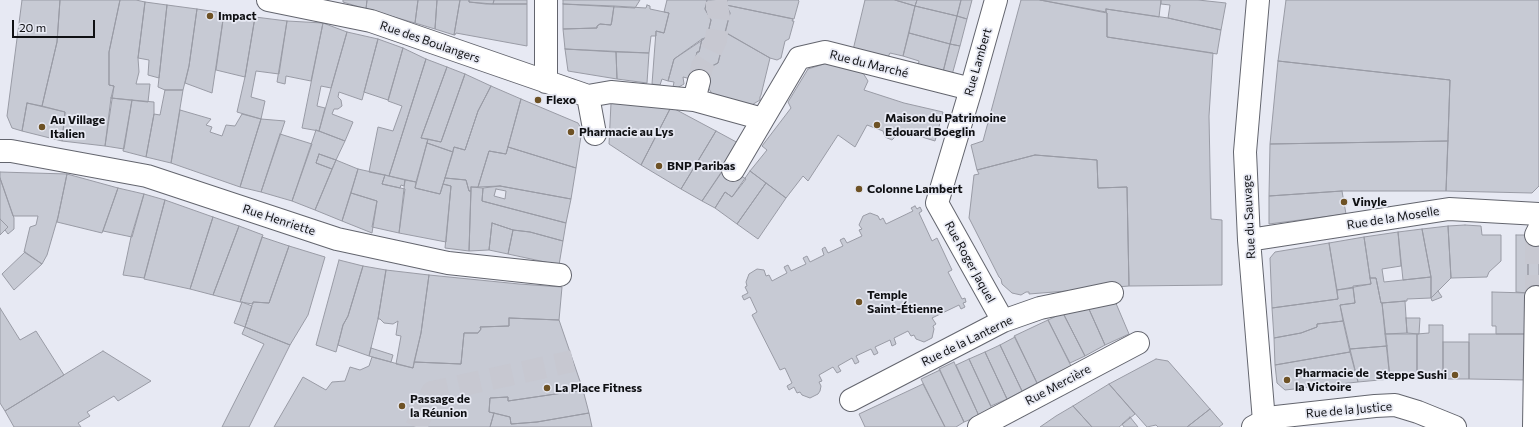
<!DOCTYPE html>
<html>
<head>
<meta charset="utf-8">
<style>
	body { margin:0 }
	#map { position:relative; width:1539px; height:427px; overflow:hidden; background:#e7e9f3; font-family:Commissioner,sans-serif }
	canvas { display:block }
	.scale { position:absolute; left:12px; top:20px; width:83px; height:18px; box-sizing:border-box; border:2px solid #0f1013; border-top:0; padding-left:5px; font-size:12px; line-height:14px; white-space:nowrap; color:#0f1013; -webkit-text-stroke:3px #e7e9f3; paint-order:stroke }
</style>
</head>
<body>
<div id="map">
<canvas width="1539" height="427"></canvas>
<div class="scale">20 m</div>
</div>
<script>
const context = document.querySelector('canvas').getContext('2d');
context.lineJoin = 'round';
function fillPath(path, color) {
  context.fillStyle = color;
  context.fill(path, 'evenodd');
}
function poly(rows) {
  const path = new Path2D();
  for (const r of rows) {
    path.moveTo(r[0], r[1]);
    for (let i = 2; i < r.length; i += 2) path.lineTo(r[i], r[i + 1]);
  }
  return path;
}
function strokePath(path, color, width, dash) {
  context.strokeStyle = color;
  context.lineWidth = width;
  context.lineCap = dash ? 'butt' : 'round';
  context.setLineDash(dash || []);
  context.stroke(path);
}
function write(font, color, halo, rows, align = 'center') {
  context.font = font + ' Commissioner,sans-serif';
  context.lineWidth = 3.5;
  context.setLineDash([]);
  context.textBaseline = 'middle';
  context.strokeStyle = halo;
  context.fillStyle = color;
  for (const [text, x, y, turn = 0] of rows) {
    context.save();
    context.translate(x, y);
    context.rotate((+turn || 0) * Math.PI / 180);
    context.textAlign = isNaN(turn) ? turn : align;
    if (halo) context.strokeText(text, 0, 0);
    context.fillText(text, 0, 0);
    context.restore();
  }
}
const building = poly([
	[22,0,60,0,57,42,42,106,27,103,22,131,12,128,7,116,22,0],
	[60,0,120,0,109,52,109,85,114,86,105,146,62,141,65,112,42,106,57,42,60,0],
	[120,0,136,0,145,2,138,58,139,72,136,84,150,84,148,102,111,98,114,86,109,85,109,52,120,0],
	[343,0,367,0,366,9,343,2,343,0],
	[367,0,418,0,415,23,366,9,367,0],
	[418,0,437,0,435,29,415,23,418,0],
	[437,0,460,0,454,35,435,29,437,0],
	[460,0,469,0,469,2,486,4,527,4,527,46,456,33,455,35,454,35,460,0],
	[469,0,494,0,493,4,469,2,469,0],
	[494,0,527,0,527,4,493,4,494,0],
	[563,0,640,0,635,8,563,4,563,0],
	[667,0,707,0,705,9,711,20,707,37,674,59,668,81,662,79,660,85,652,84,656,31,664,33,669,13,664,12,667,0],
	[707,0,727,0,726,5,730,13,718,63,710,67,706,83,691,79,697,52,699,52,702,39,707,37,711,20,705,9,707,0],
	[727,0,798,0,799,1,794,19,726,5,727,0],
	[865,0,895,0,915,6,903,56,890,53,888,57,853,50,865,0],
	[895,0,917,0,915,6,895,0],
	[917,0,961,0,957,16,915,6,917,0],
	[961,0,972,0,967,19,957,16,961,0],
	[1021,0,1040,0,1107,13,1107,37,1213,53,1209,116,1211,219,1222,220,1222,285,1129,286,1127,187,1098,188,1097,160,1035,155,977,170,971,145,983,141,1021,0],
	[1040,0,1161,0,1159,17,1106,9,1106,12,1040,0],
	[1161,0,1198,0,1226,3,1221,30,1168,18,1170,5,1161,4,1161,0],
	[1286,0,1539,0,1539,186,1532,193,1446,191,1450,80,1278,61,1286,0],
	[145,2,167,5,159,78,148,75,149,60,138,58,145,2],
	[563,4,614,6,612,21,611,25,600,24,597,26,597,28,563,29,563,4],
	[167,5,197,9,189,66,183,90,165,90,158,87,167,5],
	[647,5,650,6,650,9,669,13,664,33,656,31,656,36,651,36,649,53,565,49,563,29,597,28,597,26,600,24,611,25,614,6,646,8,647,5],
	[726,5,793,19,792,21,794,21,789,39,785,41,781,58,777,60,770,58,725,32,730,13,726,5],
	[915,6,957,16,950,44,909,33,915,6],
	[197,9,224,13,212,93,185,83,189,66,197,9],
	[1106,9,1168,18,1221,30,1217,54,1107,37,1107,13,1106,12,1106,9],
	[224,13,255,17,245,77,216,70,224,13],
	[957,16,967,19,960,46,950,44,957,16],
	[255,17,287,21,279,74,256,71,251,97,265,101,261,119,237,112,245,77,255,17],
	[287,21,323,23,311,81,286,76,285,84,277,82,287,21],
	[323,23,347,32,331,88,321,86,317,106,325,108,319,131,302,128,323,23],
	[347,32,378,39,362,100,339,92,338,97,341,100,342,106,338,109,334,109,332,114,353,122,345,141,319,131,347,32],
	[726,33,770,58,761,95,760,97,760,100,750,106,714,97,706,84,710,67,718,63,726,33],
	[909,33,950,44,943,72,918,66,919,61,903,56,909,33],
	[378,39,403,48,388,100,364,92,378,39],
	[702,39,699,52,697,52,691,79,683,77,684,84,677,88,673,87,674,82,668,81,674,59,702,39],
	[950,44,960,46,952,75,943,72,950,44],
	[403,48,426,59,389,176,369,172,378,127,393,131,402,106,388,101,403,48],
	[565,49,616,52,617,79,568,71,565,49],
	[616,52,649,53,647,83,617,79,616,52],
	[426,59,447,67,421,138,428,139,416,182,389,176,426,59],
	[1278,61,1450,80,1448,141,1270,144,1278,61],
	[827,63,863,73,868,81,864,90,904,103,943,112,935,141,896,129,897,135,892,140,885,137,883,131,867,125,855,147,838,135,808,181,803,176,786,198,750,171,767,150,762,146,791,108,788,102,808,69,827,63],
	[447,67,465,74,441,142,421,138,447,67],
	[465,74,491,86,478,111,465,150,454,147,453,152,427,143,428,139,441,142,465,74],
	[491,86,521,99,506,154,489,151,478,187,471,187,471,191,469,191,466,180,445,178,454,147,465,150,478,111,491,86],
	[165,90,183,90,171,163,146,157,154,114,160,115,165,90],
	[111,98,132,100,124,149,105,146,111,98],
	[521,99,578,123,582,130,576,168,508,147,521,99],
	[132,100,154,102,154,114,146,157,123,151,132,100],
	[27,103,65,112,62,141,22,131,27,103],
	[611,103,671,107,641,165,609,144,611,103],
	[671,107,716,131,681,189,641,165,671,107],
	[180,110,211,119,206,125,212,127,210,132,222,136,226,125,235,126,242,114,261,119,240,187,171,163,180,110],
	[261,119,285,121,261,192,240,187,261,119],
	[316,130,345,141,336,160,319,154,316,163,332,169,315,210,292,201,316,130],
	[716,131,740,144,702,201,681,189,716,131],
	[280,134,312,144,292,201,261,192,280,134],
	[1448,141,1446,191,1342,191,1269,196,1270,144,1448,141],
	[427,143,453,152,440,194,415,188,427,143],
	[508,147,576,168,571,199,500,186,478,187,489,151,506,154,508,147],
	[319,154,336,160,332,169,316,163,319,154],
	[1035,155,1097,160,1098,188,1127,187,1129,286,1029,294,1029,292,1026,292,1021,295,1012,293,1002,284,1001,279,999,277,969,218,974,175,979,174,977,170,1035,155],
	[336,160,358,169,342,221,315,210,336,160],
	[726,166,746,179,732,197,725,192,715,208,702,201,726,166],
	[358,169,385,175,382,184,405,189,399,233,372,227,377,201,351,193,358,169],
	[750,171,766,183,737,224,715,208,725,192,732,197,750,171],
	[0,172,67,174,58,217,47,255,42,264,24,252,30,227,36,225,38,216,13,216,0,178,0,172],
	[67,174,118,188,102,233,57,222,67,174],
	[385,175,405,180,404,186,401,185,400,188,382,184,385,175],
	[0,178,14,218,14,229,8,234,5,230,8,227,0,219,0,178],
	[445,178,466,180,469,191,471,191,469,251,445,248,451,186,443,184,445,178],
	[405,180,416,182,415,188,440,194,443,184,451,186,446,242,399,233,405,180],
	[766,183,786,198,758,239,737,224,766,183],
	[500,186,571,199,566,223,482,201,483,188,500,186],
	[496,189,506,191,505,199,494,196,496,189],
	[471,187,483,188,482,201,566,223,563,241,530,232,513,230,492,223,489,250,469,251,471,187],
	[118,188,144,194,132,237,103,231,118,188],
	[1342,191,1346,214,1269,224,1269,196,1342,191],
	[351,193,377,201,372,233,342,221,351,193],
	[144,194,165,200,144,278,123,275,131,237,144,194],
	[165,200,213,217,190,289,144,279,165,200],
	[915,206,917,209,920,207,922,211,919,213,932,241,937,238,952,270,948,272,962,299,965,298,966,302,963,303,965,307,961,309,959,305,932,318,936,324,933,326,934,329,932,338,924,342,916,339,914,335,911,336,908,331,894,338,896,344,892,346,890,340,875,347,878,353,874,355,871,349,856,356,859,362,855,364,852,358,838,366,841,371,837,373,833,367,819,375,822,381,819,382,821,386,820,391,818,394,810,398,802,395,800,392,797,393,794,387,789,390,787,386,792,383,785,368,780,370,752,315,757,312,750,297,744,300,742,296,748,293,745,287,747,286,746,282,749,274,757,269,764,270,766,276,769,275,772,281,787,273,784,267,788,265,791,271,806,264,803,258,807,256,810,262,824,255,822,249,825,247,828,253,843,246,840,240,844,238,847,243,862,236,859,230,862,229,859,225,863,216,870,213,878,216,880,220,883,218,886,224,913,211,911,208,915,206],
	[213,217,239,226,213,295,190,289,213,217],
	[0,219,8,227,0,235,0,219],
	[492,223,513,230,508,254,489,250,492,223],
	[1465,225,1481,226,1482,235,1501,235,1501,261,1489,272,1487,277,1451,278,1448,226,1465,225],
	[239,226,263,235,240,302,213,295,239,226],
	[1448,226,1451,278,1431,298,1431,277,1422,229,1448,226],
	[1422,229,1431,277,1403,280,1398,232,1422,229],
	[513,230,530,232,563,241,559,265,508,254,513,230],
	[1398,232,1401,266,1382,269,1384,282,1431,277,1431,298,1407,299,1407,301,1381,303,1376,278,1370,278,1364,237,1398,232],
	[1516,235,1528,235,1528,293,1516,292,1516,235],
	[1528,235,1539,235,1539,297,1528,297,1528,235],
	[262,237,289,246,269,303,253,302,253,304,240,302,262,237],
	[1364,237,1371,284,1337,290,1329,243,1364,237],
	[1329,243,1338,299,1272,308,1270,258,1275,252,1329,243],
	[289,246,325,257,308,315,290,345,245,327,253,302,269,303,289,246],
	[25,252,42,264,14,290,2,274,25,252],
	[339,260,363,266,348,316,343,325,336,352,316,345,339,260],
	[363,266,386,270,378,319,369,356,338,345,343,325,348,316,363,266],
	[386,270,429,275,421,333,413,368,396,364,401,336,396,335,398,321,393,324,384,323,380,319,378,319,386,270],
	[429,275,519,284,562,287,559,320,509,318,509,326,480,327,481,329,478,333,464,333,461,364,414,362,421,333,429,275],
	[1370,278,1376,278,1381,303,1382,303,1387,346,1350,349,1340,305,1355,303,1353,286,1371,284,1370,278],
	[1353,288,1355,303,1340,305,1343,321,1317,324,1317,327,1301,333,1274,338,1272,308,1338,299,1337,290,1353,288],
	[1438,291,1442,297,1432,301,1431,298,1438,291],
	[1492,292,1528,293,1527,334,1496,334,1496,326,1492,326,1492,292],
	[1115,301,1129,334,1105,345,1088,307,1115,301],
	[1405,301,1407,333,1385,334,1382,303,1405,301],
	[242,302,252,306,245,327,234,323,242,302],
	[1088,307,1105,345,1085,356,1063,313,1088,307],
	[0,308,20,340,36,331,64,375,5,411,0,403,0,308],
	[1063,313,1085,356,1070,363,1048,320,1063,313],
	[509,318,559,320,583,390,508,401,508,397,490,398,489,412,494,413,490,427,274,427,303,377,326,390,332,382,345,381,350,367,360,370,369,366,372,357,413,368,414,362,461,364,464,333,478,333,481,329,480,327,509,326,509,318],
	[1406,318,1420,318,1419,334,1407,333,1406,318],
	[1048,320,1071,366,1037,383,1014,336,1048,320],
	[1343,321,1350,352,1275,365,1274,338,1301,333,1317,327,1317,324,1343,321],
	[1429,325,1443,325,1443,379,1417,379,1417,334,1429,333,1429,325],
	[245,327,290,345,249,427,222,427,264,344,242,334,245,327],
	[1385,334,1417,334,1417,379,1390,379,1385,334],
	[1469,334,1527,334,1527,380,1469,379,1469,334],
	[1015,337,1037,383,1022,391,1000,345,1015,337],
	[1443,342,1469,342,1469,379,1443,379,1443,342],
	[1000,345,1022,391,1007,399,985,352,1000,345],
	[1387,346,1390,379,1358,382,1350,349,1387,346],
	[371,348,393,355,391,362,369,356,371,348],
	[103,351,151,381,118,401,114,396,87,412,90,416,78,423,81,427,14,427,5,411,103,351],
	[985,352,1007,399,991,406,969,359,985,352],
	[1350,352,1358,382,1285,390,1277,383,1275,365,1350,352],
	[969,359,992,409,979,416,956,365,969,359],
	[1156,359,1168,361,1210,409,1187,427,1158,427,1156,425,1147,427,1109,384,1156,359],
	[954,362,979,416,964,422,939,369,954,362],
	[940,370,964,422,956,427,945,427,921,379,940,370],
	[923,384,945,427,865,427,859,414,923,384],
	[1109,384,1135,414,1119,427,1092,427,1073,406,1109,384],
	[583,390,589,413,537,422,511,424,510,417,489,412,490,398,508,397,508,401,583,390],
	[1073,406,1092,427,1040,427,1056,416,1073,406],
	[1210,409,1223,424,1219,427,1187,427,1210,409],
	[494,413,510,417,511,424,537,422,589,413,592,427,490,427,494,413],
	[1130,417,1138,427,1124,427,1122,424,1130,417]
]);
fillPath(building, '#c7cad4');
strokePath(building, '#999ba5', 1);
strokePath(poly([
	[699,81,702,66,709,55,716,40,719,17,716,0],
	[1536,297,1536,235],
	[416,427,432,392,573,361]
]), '#c7c8d1', 22, [22, 11]);
const street = poly([
	[268,0,371,21,588,96,611,92,694,100,763,119,799,58,825,52,971,89],
	[996,0,971,89,937,203,1003,321],
	[1258,0,1245,152,1249,240,1264,421],
	[546,82,546,0],
	[588,96,595,134],
	[694,100,699,81],
	[0,151,11,151,147,176,337,239,448,263,560,275],
	[733,170,763,119],
	[1536,235,1539,229],
	[1249,240,1449,209,1539,214],
	[851,400,1003,321,1040,308,1112,293],
	[979,427,1138,343],
	[1253,427,1264,421,1276,417,1375,406,1395,405,1418,412,1455,427],
	[1534,427,1536,297]
]);
strokePath(street, '#63656e', 24);
strokePath(street, '#fff', 22);
for (const [x, y, r, color] of [
	[210,16,4,"#6e5225"],
	[538,100,4,"#6e5225"],
	[877,125,4,"#6e5225"],
	[42,127,4,"#6e5225"],
	[571,132,4,"#6e5225"],
	[659,166,4,"#6e5225"],
	[859,189,4,"#6e5225"],
	[1344,202,4,"#6e5225"],
	[859,302,4,"#6e5225"],
	[1455,375,4,"#6e5225"],
	[1287,380,4,"#6e5225"],
	[547,388,4,"#6e5225"],
	[402,406,4,"#6e5225"]
]) {
  const dot = new Path2D();
  dot.arc(x, y, r, 0, 2 * Math.PI);
  context.fillStyle = color;
  context.fill(dot);
  strokePath(dot, '#e7e9f3', 1.5);
}
write('bold 12px', '#0f1013', '#e7e9f3', [
	["Impact",218,16],
	["Flexo",546,100],
	["Maison du Patrimoine",885,118],
	["Edouard Boeglin",885,132],
	["Au Village",50,120],
	["Italien",50,134],
	["Pharmacie au Lys",579,132],
	["BNP Paribas",667,166],
	["Colonne Lambert",867,189],
	["Vinyle",1352,202],
	["Temple",867,295],
	["Saint-Étienne",867,309],
	["Pharmacie de",1295,373],
	["la Victoire",1295,387],
	["Steppe Sushi",1447,375,"right"],
	["La Place Fitness",555,388],
	["Passage de",410,399],
	["la Réunion",410,413]
], 'left');
write('12px', '#0f1013', '#e7e9f3', [
	["Rue des Boulangers",430,42,19],
	["Rue Lambert",978,62,-74],
	["Rue du Marché",869,64,14],
	["Rue du Sauvage",1249,217,-93],
	["Rue de la Moselle",1393,218,-9],
	["Rue Henriette",279,220,18],
	["Rue Roger Jaquel",970,262,61],
	["Rue de la Lanterne",967,341,-26],
	["Rue Mercière",1058,385,-28],
	["Rue de la Justice",1349,410,-5]
]);
</script>
</body>
</html>
